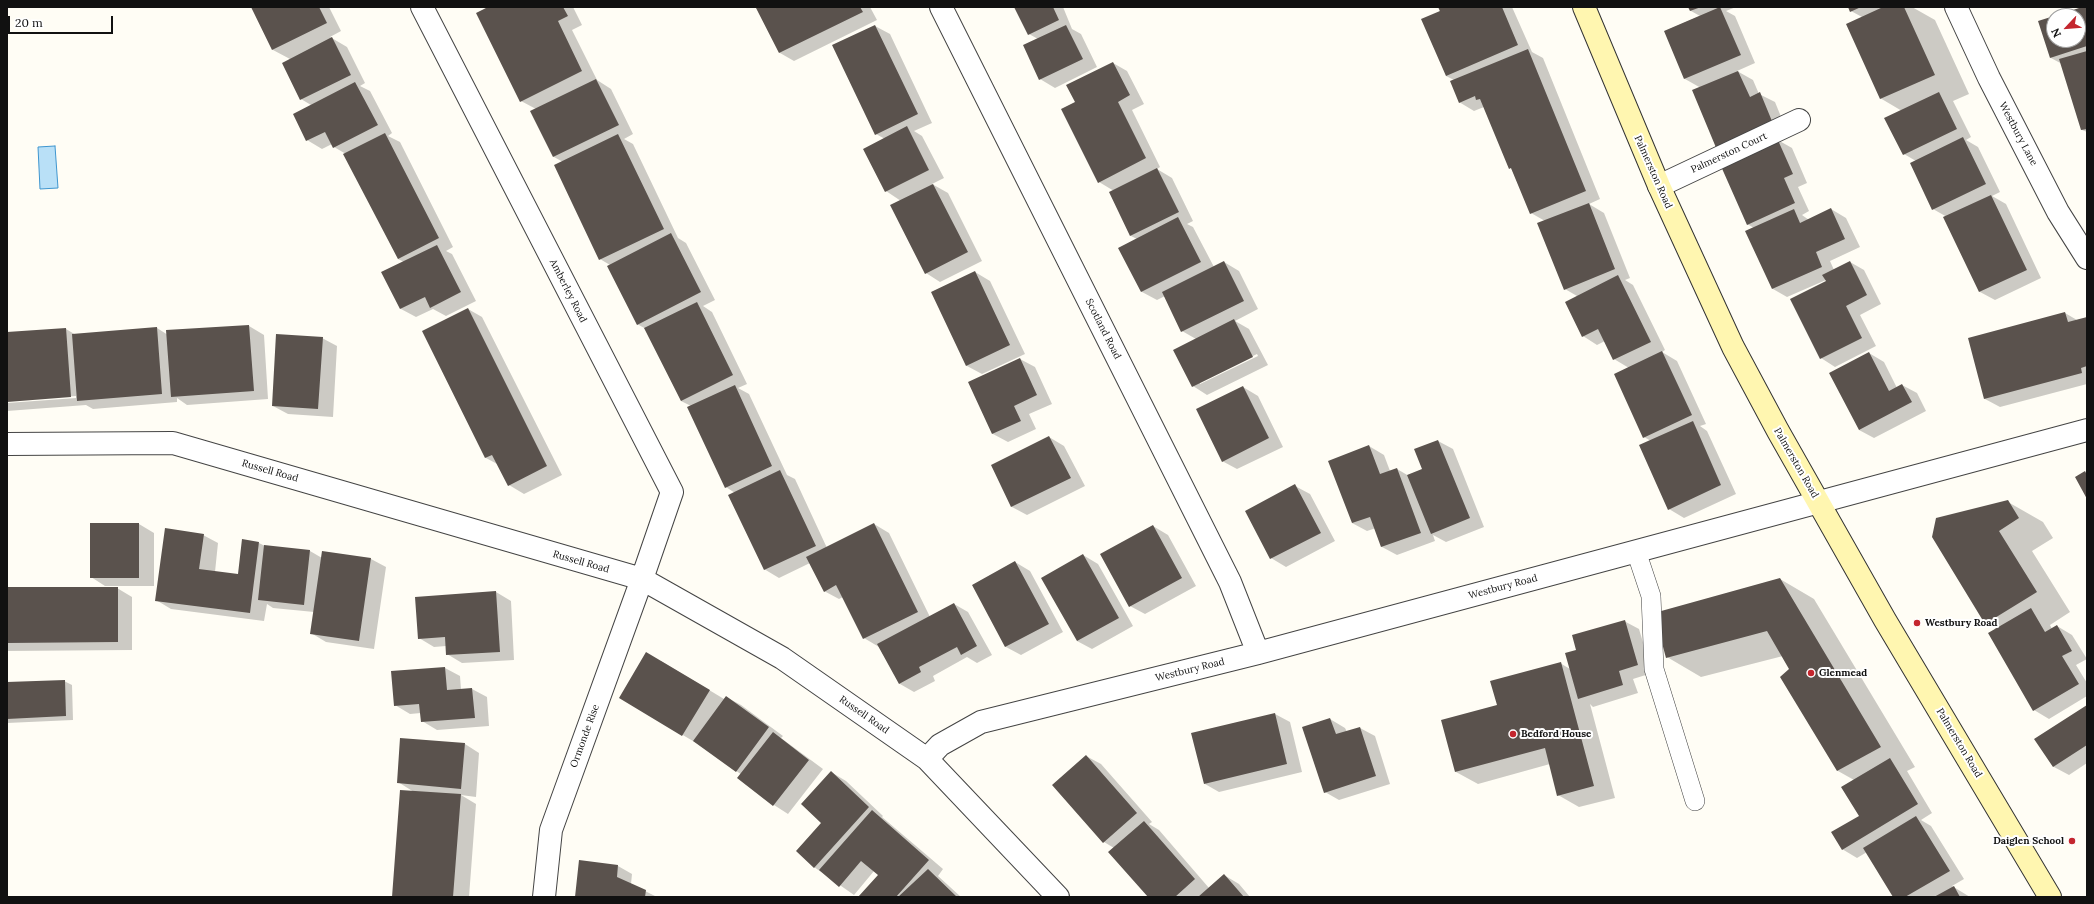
<!DOCTYPE html>
<html>
<head>
<meta charset="utf-8">
<style>
	body { margin:0 }
	#map { position:relative; width:2094px; height:904px; overflow:hidden; background:#fffdf5; font-family:Lora,serif }
	canvas { display:block }
	.frame { position:absolute; inset:0; border:8px solid #111; pointer-events:none }
	.north { position:absolute; left:2046px; top:8px; width:40px; height:40px; box-sizing:border-box; background:#fff; border:1px solid #a0a0a0; border-radius:50%; rotate:244deg; font-size:11px; font-weight:700; line-height:16px; text-align:center; color:#111 }
	.north::after { content:''; display:block; margin:auto; width:14px; height:18px; background:#c4262e; clip-path:polygon(50% 0,100% 100%,50% 72%,0 100%) }
	.scale { position:absolute; left:8px; top:16px; width:105px; height:18px; box-sizing:border-box; border:2px solid #111; border-top:0; padding-left:5px; font-size:12px; line-height:14px; white-space:nowrap; color:#111; -webkit-text-stroke:3px #fff; paint-order:stroke }
</style>
</head>
<body>
<div id="map">
<canvas width="2094" height="904"></canvas>
<div class="frame"></div>
<div class="north">N</div>
<div class="scale">20 m</div>
</div>
<script>
const context = document.querySelector('canvas').getContext('2d');
context.lineJoin = 'round';
function fillPath(path, color) {
  context.fillStyle = color;
  context.fill(path, 'evenodd');
}
function poly(rows) {
  const path = new Path2D();
  for (const r of rows) {
    path.moveTo(r[0], r[1]);
    for (let i = 2; i < r.length; i += 2) path.lineTo(r[i], r[i + 1]);
  }
  return path;
}
function strokePath(path, color, width, dash) {
  context.strokeStyle = color;
  context.lineWidth = width;
  context.lineCap = dash ? 'butt' : 'round';
  context.setLineDash(dash || []);
  context.stroke(path);
}
function write(font, color, halo, rows, align = 'center') {
  context.font = font + ' Lora,serif';
  context.lineWidth = 4;
  context.setLineDash([]);
  context.textBaseline = 'middle';
  context.strokeStyle = halo;
  context.fillStyle = color;
  for (const [text, x, y, turn = 0] of rows) {
    context.save();
    context.translate(x, y);
    context.rotate((+turn || 0) * Math.PI / 180);
    context.textAlign = isNaN(turn) ? turn : align;
    if (halo) context.strokeText(text, 0, 0);
    context.fillText(text, 0, 0);
    context.restore();
  }
}
const water = poly([
	[55,146,58,188,40,189,38,147,55,146]
]);
fillPath(water, '#b9e0f7');
strokePath(water, '#3f96cf', 1);
fillPath(poly([
	[252,7,329,7,341,31,330,37,347,47,365,83,360,86,370,91,392,133,388,136,400,142,453,247,446,251,452,254,476,301,446,316,433,309,416,317,401,309,383,273,404,262,398,259,346,154,334,147,332,144,322,149,307,140,311,105,301,99,290,59,273,50],
	[482,7,573,7,582,25,572,30,597,80,611,89,633,134,624,139,633,144,678,238,686,243,715,300,703,306,712,312,747,384,738,388,749,394,787,475,795,479,827,548,874,524,889,533,930,617,954,604,968,612,992,655,977,663,967,657,933,676,935,681,914,692,900,684,879,647,864,638,843,597,839,599,824,591,810,563,779,578,764,569,735,493,726,487,691,406,681,401,646,329,637,324,610,265,600,259,563,162,554,157,532,111,536,109,521,101,486,9],
	[761,7,870,7,877,20,794,61,780,53],
	[1015,7,1063,7,1072,29,1081,34,1097,67,1055,88,1040,79,1038,39,1029,34],
	[1439,7,1512,7,1532,52,1543,58,1600,199,1589,204,1604,213,1630,278,1625,280,1633,285,1665,350,1662,352,1677,361,1706,424,1700,426,1707,431,1736,494,1684,518,1669,509,1651,441,1644,437,1629,368,1614,359,1605,341,1597,345,1583,336,1577,296,1565,289,1545,221,1531,213,1484,107,1474,111,1459,102,1454,80,1446,76],
	[1690,7,1736,7,1726,11,1735,16,1755,63,1737,71,1753,80,1759,94,1775,102,1788,134,1776,139,1792,148,1807,183,1798,187,1809,211,1802,215,1809,220,1831,209,1846,218,1860,247,1830,261,1834,270,1850,262,1864,270,1881,304,1860,315,1876,346,1835,367,1821,358,1827,281,1826,280,1787,297,1773,289,1754,228,1747,224,1701,88,1685,79,1665,31,1700,16,1691,11],
	[1849,7,1912,7,1935,20,1969,94,1953,101,1971,137,1966,140,1978,147,2000,192,1992,196,2006,204,2041,278,1995,300,1980,292,1945,218,1947,217,1933,209,1916,161,1904,154,1902,111,1880,98,1862,17,1851,11],
	[2087,7,2087,132,2082,130,2062,64,2051,58,2054,17,2054,40,2078,40,2078,16,2057,16],
	[875,26,890,34,932,123,914,131,922,136,944,178,932,184,948,193,982,261,940,282,926,273,901,201,886,191,885,139,876,134],
	[1113,63,1127,71,1144,104,1132,110,1160,167,1157,169,1172,178,1193,221,1187,224,1193,227,1214,267,1224,262,1239,271,1258,309,1235,321,1249,329,1268,365,1207,395,1193,386,1196,339,1182,331,1165,296,1157,300,1142,292,1119,248,1137,239,1131,236,1110,193,1114,191,1099,182,1076,102],
	[1257,354,1258,356,1200,384,1200,382],
	[975,272,990,281,1025,354,982,374,967,366,932,292],
	[468,309,482,317,562,475,524,494,509,485,499,465,486,458],
	[2065,313,2077,320,2087,318,2087,384,2000,407,1985,399,1969,339],
	[249,326,264,335,268,399,187,405,177,398,177,402,93,409,86,405,7,411,7,403,76,398,76,396,7,401,7,333,66,329,76,335,157,328,168,335],
	[322,338,337,346,333,417,288,414,273,406],
	[1869,353,1884,362,1897,388,1902,385,1917,393,1926,411,1874,438,1859,430],
	[1020,359,1035,367,1052,404,1029,414,1036,429,1008,442,993,434,969,383],
	[1243,387,1258,396,1283,447,1237,469,1222,461],
	[1049,437,1064,446,1085,486,1027,515,1012,507,992,466],
	[1438,441,1453,449,1484,527,1446,542,1433,535,1435,541,1397,555,1382,547,1376,528,1367,531,1352,523,1369,446,1384,455,1390,471,1397,469,1409,476,1423,470,1416,450],
	[1295,486,1310,494,1335,541,1286,567,1271,558],
	[2008,502,2043,522,2053,538,2032,551,2070,612,2050,625,2052,629,2057,626,2072,635,2087,659,2076,665,2087,683,2087,696,2049,719,2034,710,1996,629,1986,623,1933,537],
	[139,524,154,533,154,586,105,586,91,577],
	[1153,526,1168,535,1196,586,1145,614,1130,606],
	[203,535,218,543,215,572,239,575,259,543,265,546,310,551,322,558,323,552,371,559,386,567,374,649,326,642,311,633,314,612,273,608,267,604,264,621,171,609,156,600],
	[1083,555,1098,564,1133,626,1092,649,1077,641],
	[1015,562,1030,571,1063,632,1021,655,1006,647,973,585],
	[1780,579,1814,599,1915,767,1907,771,1932,813,1921,820,1931,826,1964,879,1952,886,1970,897,1894,897,1867,852,1857,858,1842,849,1860,816,1854,780,1838,771,1782,677,1790,669,1783,656,1701,677,1667,657],
	[7,588,117,588,132,597,132,650,7,651],
	[496,592,511,601,514,660,462,663,447,654,446,646,434,647,419,638,416,598],
	[1624,621,1639,629,1652,673,1633,679,1638,693,1593,707,1590,704,1615,798,1579,807,1558,795,1550,764,1478,784,1456,772,1498,706,1560,663,1570,669,1577,651],
	[661,661,724,699,726,697,741,705,783,736,781,738,823,769,788,814,774,805,739,778,742,775,698,744,620,698],
	[445,668,460,676,461,690,472,689,487,697,489,726,437,730,422,721,421,713,410,714,395,705],
	[64,681,72,685,73,720,7,723,7,683],
	[2087,706,2087,763,2069,775,2054,767,2035,739],
	[1275,714,1290,722,1302,772,1219,792,1205,784],
	[1330,719,1345,728,1347,732,1360,728,1375,736,1390,784,1339,800,1325,792],
	[465,744,479,753,476,797,461,795,476,804,469,897,393,897,414,792,398,782],
	[1086,756,1101,764,1152,822,1149,824,1159,830,1209,888,1224,875,1239,884,1250,897,1149,897,1114,848,1104,842,1053,785],
	[831,772,846,781,883,816,882,817,943,869,938,876,961,897,859,897,879,875,874,871,854,895,814,867],
	[618,866,632,874,631,884,657,897,576,897]
]), '#0003');
fillPath(poly([
	[251,7,319,7,327,23,272,50],
	[488,7,563,7,568,16,558,21,582,71,520,102,476,13],
	[759,7,860,7,863,12,779,53,756,8],
	[1014,7,1053,7,1059,20,1028,35],
	[1438,7,1502,7,1518,45,1446,76,1421,19,1440,11],
	[1688,7,1701,7,1690,11],
	[1720,7,1741,55,1684,79,1664,31],
	[1848,7,1861,7,1850,12],
	[1883,7,1904,7,1935,75,1880,99,1846,24],
	[2082,7,2087,7,2087,46,2050,58,2038,21,2054,16,2054,40,2078,40,2078,16,2055,16],
	[875,25,918,114,875,135,832,45],
	[1066,25,1083,59,1039,80,1023,45],
	[332,37,351,75,300,100,282,63],
	[1528,49,1586,191,1530,214,1511,168,1509,169,1480,99,1476,100,1475,96,1459,103,1450,81],
	[2087,51,2087,129,2081,130,2059,59],
	[1113,62,1130,95,1118,102,1146,158,1098,183,1061,109,1075,102,1066,85],
	[1738,71,1750,97,1760,92,1774,126,1717,150,1692,90],
	[596,79,619,125,553,157,530,111],
	[355,82,378,125,333,148,325,132,306,141,293,114],
	[1939,92,1957,129,1903,155,1884,118],
	[907,126,929,170,885,192,863,149],
	[385,133,439,238,398,259,343,154],
	[618,134,664,229,599,260,554,165],
	[1963,137,1986,184,1932,210,1910,163],
	[1777,138,1793,174,1784,178,1795,203,1747,225,1720,164],
	[1157,168,1179,212,1130,236,1109,192],
	[933,184,968,252,925,274,890,205],
	[1991,195,2027,270,1979,292,1943,217],
	[1589,203,1615,269,1564,290,1537,223],
	[1831,208,1845,239,1816,252,1822,267,1772,289,1745,231,1794,209,1800,223],
	[1178,217,1201,262,1141,292,1118,248],
	[671,233,701,292,637,325,607,266],
	[437,245,461,292,430,308,425,297,400,309,381,272],
	[1224,261,1244,301,1181,332,1162,292],
	[1850,261,1867,295,1846,306,1862,338,1820,359,1790,299,1826,281,1822,275],
	[975,271,1010,345,966,366,931,292],
	[1618,275,1651,342,1613,360,1598,329,1582,337,1565,302],
	[697,302,733,375,681,401,644,328],
	[468,308,547,466,508,486,492,455,485,458,422,331],
	[2065,312,2068,322,2087,317,2087,366,2081,368,2082,373,1984,399,1968,338],
	[1234,319,1253,357,1192,387,1173,350],
	[249,325,254,391,171,397,166,330],
	[157,327,162,394,77,401,72,334],
	[66,328,71,397,7,402,7,332],
	[276,334,323,337,318,409,272,406],
	[1662,351,1692,415,1643,438,1614,374],
	[1869,352,1889,391,1902,384,1912,402,1859,430,1829,373],
	[1020,358,1037,395,1014,406,1021,421,992,434,968,382],
	[735,385,772,466,725,488,687,407],
	[1243,386,1269,438,1222,462,1196,409],
	[1693,421,1721,485,1668,510,1639,445],
	[1049,436,1071,478,1011,507,991,465],
	[1438,440,1470,518,1431,534,1407,475,1422,469,1414,449],
	[1369,445,1380,474,1397,468,1421,533,1381,547,1370,517,1352,523,1328,461],
	[780,470,816,546,764,570,728,495],
	[2085,471,2087,475,2087,499,2075,477],
	[1295,484,1321,533,1270,559,1245,511],
	[2008,500,2019,518,1999,531,2037,592,1985,624,1932,537,1936,518],
	[90,523,139,523,139,578,90,578],
	[874,523,918,612,863,639,836,585,824,592,806,557],
	[1153,525,1182,578,1129,607,1100,554],
	[165,528,204,534,199,569,238,574,242,539,259,542,250,613,155,601],
	[264,545,310,550,304,605,258,600],
	[322,551,371,558,359,641,310,634],
	[1083,554,1119,618,1077,641,1041,578],
	[1015,561,1049,624,1005,647,972,585],
	[1780,578,1881,747,1837,771,1780,677,1789,669,1767,631,1666,658,1654,613],
	[7,587,118,587,118,642,7,643],
	[496,591,500,652,446,655,445,637,418,639,415,597],
	[954,603,977,646,961,655,957,647,919,667,921,672,899,684,877,644],
	[2031,608,2045,632,2057,625,2072,651,2062,656,2079,684,2033,711,1988,633],
	[1625,620,1638,665,1619,671,1623,685,1578,699,1565,653,1576,650,1572,635],
	[646,652,710,690,682,736,619,698],
	[1561,662,1594,786,1557,796,1545,748,1455,772,1441,720,1497,705,1490,681],
	[445,667,447,690,472,688,475,718,421,722,419,704,394,706,391,671],
	[65,680,66,716,7,719,7,682],
	[726,696,769,727,736,772,693,741],
	[2087,705,2087,745,2053,767,2034,739],
	[1275,713,1287,764,1204,784,1191,733],
	[1330,718,1336,734,1360,727,1376,776,1324,793,1302,727],
	[773,732,809,760,773,806,737,778],
	[400,738,465,743,461,789,397,783],
	[1086,755,1137,813,1103,843,1052,785],
	[1890,758,1918,804,1842,850,1831,832,1859,816,1841,787],
	[831,771,869,807,814,868,796,851,821,823,801,804],
	[400,790,461,794,453,897,392,897],
	[872,810,929,860,896,897,858,897,878,875,861,861,839,887,819,870],
	[1916,816,1950,871,1905,897,1893,897,1863,848],
	[1144,821,1195,879,1175,897,1148,897,1108,852],
	[579,860,618,865,617,877,646,890,645,897,575,897],
	[928,869,957,897,898,897],
	[1224,874,1244,897,1198,897],
	[1954,886,1960,897,1934,897]
]), '#5a524d');
const service = poly([
	[1636,551,1651,596,1654,669,1695,801]
]);
const minor = poly([
	[422,7,672,492,642,579,551,830,544,897],
	[941,7,1230,582,1258,653],
	[1956,7,1989,78,2058,212,2087,258],
	[1659,186,1799,120],
	[7,444,173,443,642,579,782,658,927,759,1058,897],
	[927,759,940,745,981,722,1258,653,2087,430]
]);
const secondary = poly([
	[1584,7,1659,186,1733,347,1778,431,1885,620,2050,897]
]);
strokePath(service, '#444', 20);
strokePath(minor, '#444', 24);
strokePath(secondary, '#333', 24);
strokePath(service, '#fff', 19);
strokePath(minor, '#fff', 22);
strokePath(secondary, '#fff6b0', 22);
for (const [x, y, r, color] of [
	[1917,623,4,"#c4262e"],
	[1811,673,4,"#c4262e"],
	[1513,734,4,"#c4262e"],
	[2072,841,4,"#c4262e"]
]) {
  const dot = new Path2D();
  dot.arc(x, y, r, 0, 2 * Math.PI);
  context.fillStyle = color;
  context.fill(dot);
  strokePath(dot, '#fff', 1.5);
}
write('10px', '#111', '#fff', [
	["Westbury Lane",2018,134,62],
	["Palmerston Court",1729,153,-25],
	["Palmerston Road",1653,172,66],
	["Amberley Road",568,291,63],
	["Scotland Road",1103,329,63],
	["Palmerston Road",1796,463,60],
	["Russell Road",270,471,16],
	["Russell Road",581,562,16],
	["Westbury Road",1503,587,-15],
	["Westbury Road",1190,670,-14],
	["Russell Road",864,715,35],
	["Ormonde Rise",585,736,-70],
	["Palmerston Road",1959,743,59]
]);
write('bold 10px', '#111', '#fff', [
	["Westbury Road",1925,623],
	["Glenmead",1819,673],
	["Bedford House",1521,734],
	["Daiglen School",2064,841,"right"]
], 'left');
</script>
</body>
</html>
